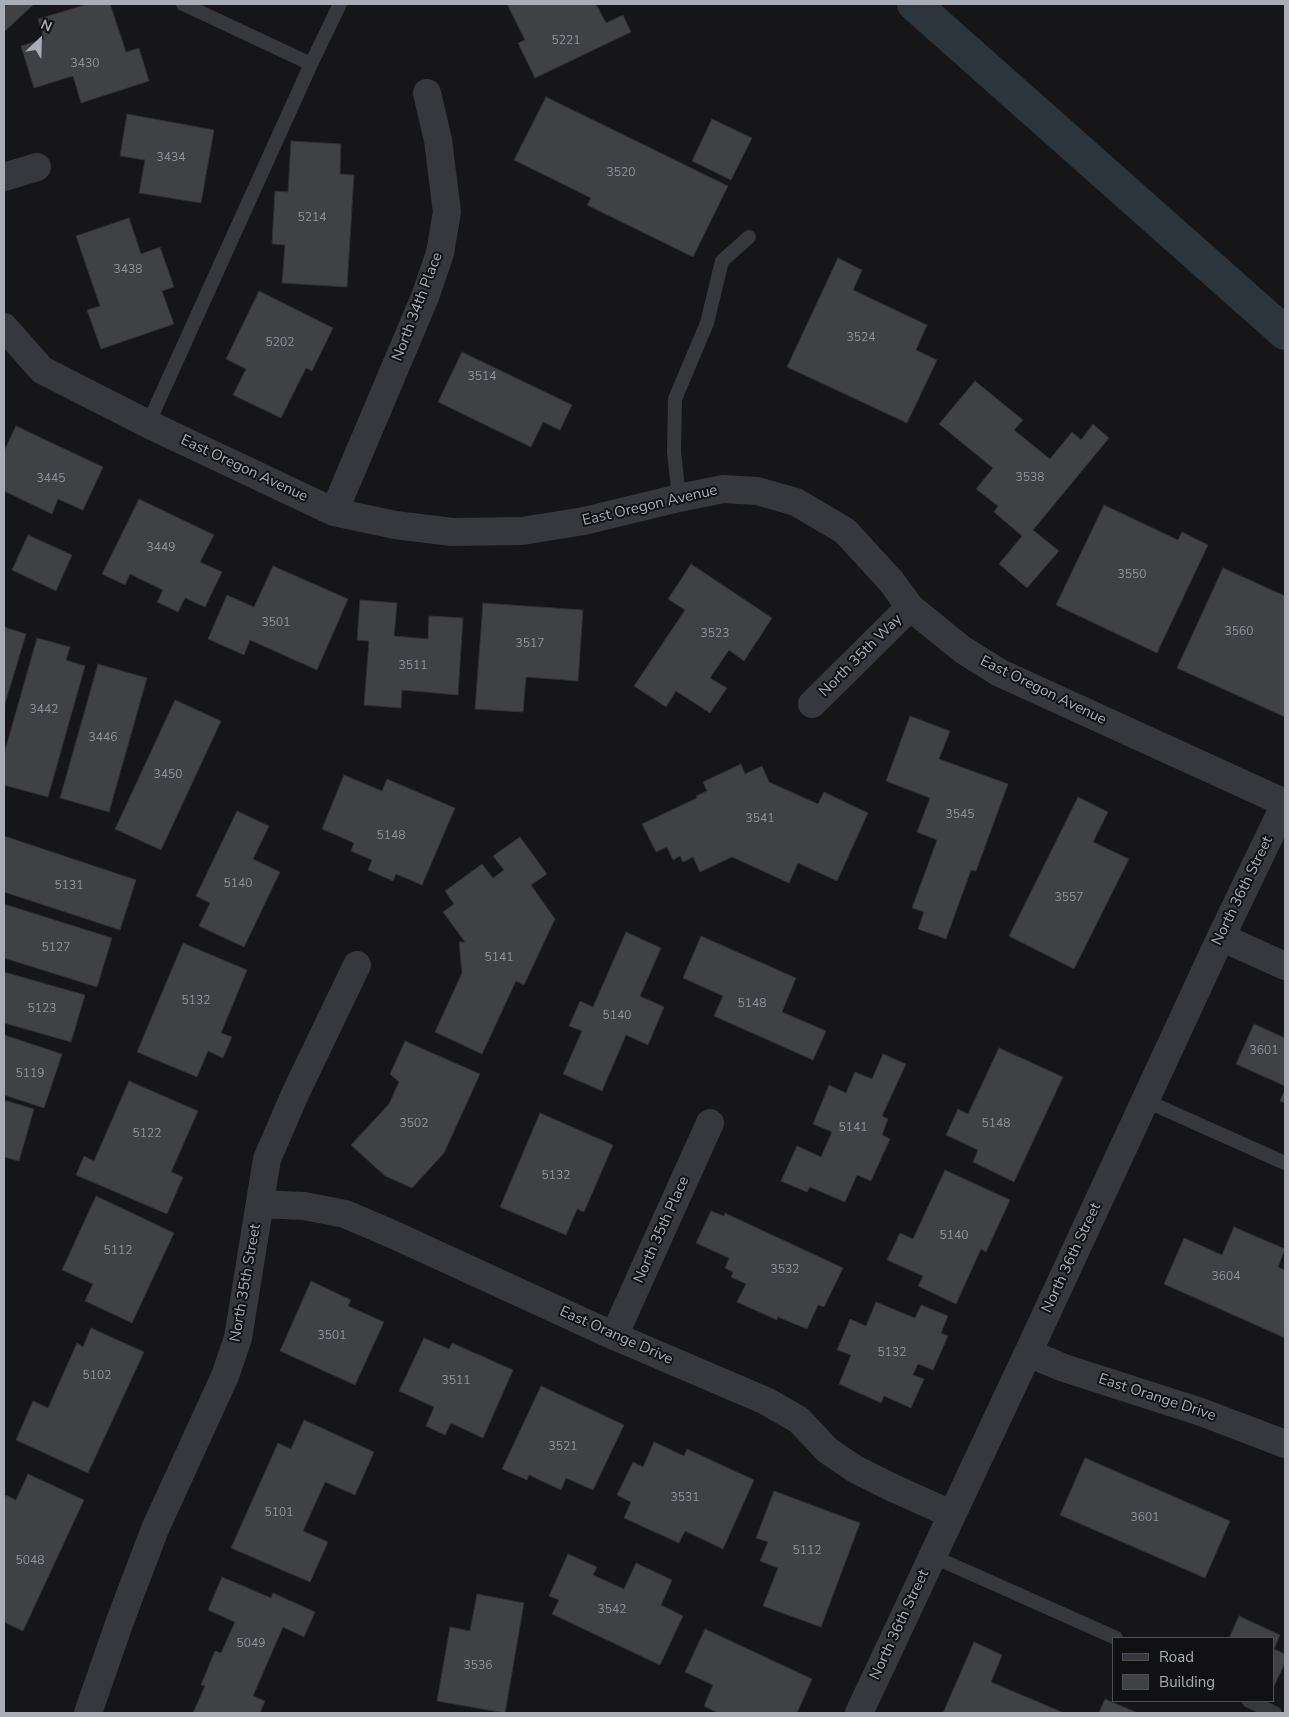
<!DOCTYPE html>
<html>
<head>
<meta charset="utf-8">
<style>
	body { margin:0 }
	#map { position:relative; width:1289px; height:1717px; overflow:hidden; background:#161618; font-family:"Nunito Sans",sans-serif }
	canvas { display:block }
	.frame { position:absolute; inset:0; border:5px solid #a8adb8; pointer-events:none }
	.legend { position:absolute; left:1112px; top:1637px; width:162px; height:65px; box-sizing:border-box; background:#111113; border:1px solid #4d4f55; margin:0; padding:6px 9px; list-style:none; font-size:15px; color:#a8adb8 }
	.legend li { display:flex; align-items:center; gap:10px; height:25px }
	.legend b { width:25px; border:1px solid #4d4f55 }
	.north { position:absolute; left:15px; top:15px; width:50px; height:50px; -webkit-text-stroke:4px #111113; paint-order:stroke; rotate:24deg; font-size:14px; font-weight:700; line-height:20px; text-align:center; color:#a8adb8 }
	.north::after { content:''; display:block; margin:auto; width:18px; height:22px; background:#a8adb8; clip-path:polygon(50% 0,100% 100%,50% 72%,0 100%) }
</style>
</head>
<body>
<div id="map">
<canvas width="1289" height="1717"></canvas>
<div class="frame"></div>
<ul class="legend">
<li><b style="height:6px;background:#37383d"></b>Road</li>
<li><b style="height:14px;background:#404145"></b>Building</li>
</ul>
<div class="north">N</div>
</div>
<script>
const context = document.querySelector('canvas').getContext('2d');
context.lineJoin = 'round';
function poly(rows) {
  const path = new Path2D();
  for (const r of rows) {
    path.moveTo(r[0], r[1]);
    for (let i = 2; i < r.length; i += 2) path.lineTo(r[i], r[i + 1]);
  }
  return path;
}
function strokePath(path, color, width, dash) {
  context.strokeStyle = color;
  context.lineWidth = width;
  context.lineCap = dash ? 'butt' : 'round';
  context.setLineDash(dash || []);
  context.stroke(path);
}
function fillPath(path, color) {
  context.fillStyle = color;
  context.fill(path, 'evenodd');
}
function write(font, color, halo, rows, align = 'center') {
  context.font = font + ' "Nunito Sans",sans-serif';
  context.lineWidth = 4;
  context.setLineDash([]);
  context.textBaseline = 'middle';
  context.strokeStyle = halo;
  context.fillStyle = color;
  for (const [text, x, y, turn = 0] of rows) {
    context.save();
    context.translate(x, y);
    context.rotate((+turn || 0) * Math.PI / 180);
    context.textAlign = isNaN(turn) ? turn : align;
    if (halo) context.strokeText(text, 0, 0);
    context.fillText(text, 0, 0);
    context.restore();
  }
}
strokePath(poly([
	[914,4,1285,333]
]), '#2c353c', 34);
const building = poly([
	[4,4,32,4,33,5,4,32,4,4],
	[88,4,110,4,126,52,139,48,149,81,81,103,73,76,34,88,21,46,44,39,38,19,88,4],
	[507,4,596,4,606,23,623,15,631,32,535,78,518,43,525,40,507,4],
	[546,97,728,186,693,257,587,205,591,198,514,160,546,97],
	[127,114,214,130,201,203,139,193,145,160,120,156,127,114],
	[712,119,752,138,731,180,692,161,712,119],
	[291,141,341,144,340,174,354,175,347,287,282,283,285,245,272,244,275,191,288,192,291,141],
	[129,218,141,254,160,247,174,287,162,291,174,324,101,349,87,310,100,306,76,236,129,218],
	[838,258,862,270,853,290,927,325,916,350,937,360,907,423,787,367,838,258],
	[259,291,333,328,312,371,306,368,281,418,233,395,246,369,226,359,259,291],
	[462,352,572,405,560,430,543,422,531,447,438,402,462,352],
	[975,381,1023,420,1014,430,1050,459,1072,432,1081,440,1093,424,1109,438,1033,530,1059,551,1027,588,999,564,1022,536,994,512,998,506,976,489,993,468,939,424,975,381],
	[16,426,103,467,83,510,58,499,52,514,4,491,4,451,16,426],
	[139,499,214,535,200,562,222,572,205,607,185,598,178,612,157,602,163,590,130,574,125,585,102,574,139,499],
	[1104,505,1178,540,1182,532,1208,545,1157,653,1056,605,1104,505],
	[28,535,72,555,56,591,12,570,28,535],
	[691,564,772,618,744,661,729,650,710,678,727,688,710,713,676,691,666,707,634,686,685,610,668,599,691,564],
	[273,566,348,599,317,670,250,640,244,655,208,639,227,595,254,607,273,566],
	[1223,568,1285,596,1285,717,1177,668,1223,568],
	[360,600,397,603,394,636,428,639,429,616,463,618,458,695,402,690,401,708,364,705,369,641,357,640,360,600],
	[483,603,583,610,578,681,526,677,523,712,475,709,483,603],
	[4,627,26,634,4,707,4,627],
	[37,638,70,647,66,660,85,666,48,797,4,785,4,754,37,638],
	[98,664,147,678,109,812,60,798,98,664],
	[175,700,221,721,161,850,115,829,175,700],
	[910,716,950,731,939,759,1008,784,976,871,971,870,946,939,918,929,924,912,912,908,937,840,917,832,930,798,886,781,910,716],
	[741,764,745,774,762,766,769,782,818,804,824,792,868,813,837,881,798,863,789,883,732,857,700,872,693,857,683,862,680,856,673,860,667,847,656,852,642,824,697,798,696,796,707,791,703,782,741,764],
	[344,775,382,791,387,779,455,808,422,885,396,874,393,881,368,870,372,860,351,851,354,843,322,829,344,775],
	[1078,797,1108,812,1093,842,1129,859,1074,969,1009,936,1078,797],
	[237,811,269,826,253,859,280,872,244,947,199,926,210,903,196,896,237,811],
	[4,836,136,880,120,930,4,892,4,836],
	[520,837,547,874,531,885,555,919,524,985,516,981,482,1054,435,1032,462,973,459,942,465,942,443,912,454,904,445,891,482,864,493,878,504,870,493,856,520,837],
	[4,904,112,938,97,987,4,958,4,904],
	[626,932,661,948,640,996,664,1007,648,1045,626,1035,602,1091,563,1074,582,1031,569,1026,580,1001,593,1007,626,932],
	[701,936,796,978,782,1012,826,1031,813,1060,714,1016,723,996,683,978,701,936],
	[183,943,247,970,221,1033,232,1037,223,1058,208,1051,197,1077,137,1052,183,943],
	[4,972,85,995,71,1042,4,1023,4,972],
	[1254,1024,1285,1038,1285,1086,1236,1064,1254,1024],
	[4,1035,62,1054,44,1108,4,1095,4,1035],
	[405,1041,480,1074,444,1153,412,1188,385,1176,351,1145,389,1104,399,1082,390,1074,405,1041],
	[999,1048,1063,1077,1014,1182,973,1162,978,1150,946,1135,958,1109,968,1114,999,1048],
	[883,1054,906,1064,882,1116,888,1119,882,1135,890,1139,871,1181,857,1175,845,1202,810,1187,807,1192,781,1181,797,1146,821,1157,832,1132,813,1124,829,1085,846,1093,855,1072,872,1079,883,1054],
	[129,1081,198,1111,171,1172,183,1177,167,1214,76,1175,84,1156,94,1161,129,1081],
	[1285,1089,1285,1103,1280,1101,1285,1089],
	[4,1100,34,1109,19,1161,4,1157,4,1100],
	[540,1113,613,1145,584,1212,577,1209,566,1235,500,1207,540,1113],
	[945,1170,1010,1200,986,1252,981,1249,956,1304,918,1286,923,1276,887,1260,900,1233,913,1239,945,1170],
	[96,1196,174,1233,132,1323,85,1301,93,1284,62,1270,96,1196],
	[711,1211,724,1216,725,1213,843,1268,824,1307,818,1305,807,1329,778,1317,777,1320,737,1302,746,1284,731,1277,733,1272,725,1268,729,1258,696,1243,711,1211],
	[1234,1227,1285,1249,1278,1267,1285,1270,1285,1338,1164,1284,1184,1238,1222,1255,1234,1227],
	[311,1281,351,1300,348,1306,384,1322,355,1385,280,1351,311,1281],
	[876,1302,915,1318,921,1305,948,1316,941,1333,948,1336,933,1370,918,1364,913,1375,924,1379,911,1408,884,1396,881,1403,839,1384,851,1355,837,1350,850,1319,866,1326,876,1302],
	[91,1328,144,1352,88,1473,16,1440,33,1401,48,1408,77,1343,83,1347,91,1328],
	[424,1338,449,1349,452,1343,513,1370,483,1438,451,1423,445,1435,426,1426,434,1407,399,1391,424,1338],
	[541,1386,624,1425,593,1490,566,1478,561,1490,529,1475,527,1480,502,1469,541,1386],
	[304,1420,374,1452,355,1495,325,1482,303,1531,328,1542,310,1582,231,1548,278,1443,291,1449,304,1420],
	[654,1442,684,1456,687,1449,754,1480,723,1549,685,1531,679,1543,624,1518,631,1502,617,1495,633,1462,643,1467,654,1442],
	[1085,1458,1230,1521,1205,1578,1060,1515,1085,1458],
	[28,1474,84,1500,23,1631,4,1622,4,1499,6,1495,16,1500,28,1474],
	[774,1491,860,1523,821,1627,763,1606,778,1568,760,1561,768,1542,756,1538,774,1491],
	[568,1554,597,1567,593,1575,624,1589,636,1563,672,1580,661,1605,683,1616,660,1665,552,1614,559,1600,549,1596,568,1554],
	[222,1577,271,1598,273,1593,315,1612,304,1637,283,1627,253,1696,265,1701,260,1713,193,1713,205,1686,201,1685,215,1651,221,1653,235,1622,208,1610,222,1577],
	[477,1594,524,1603,505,1713,437,1701,450,1627,470,1631,477,1594],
	[1239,1616,1280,1635,1274,1649,1285,1654,1285,1663,1273,1688,1273,1638,1229,1638,1239,1616],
	[705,1629,812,1679,797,1713,718,1713,704,1706,713,1685,685,1672,705,1629],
	[974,1642,1002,1655,991,1682,1064,1713,943,1713,974,1642],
	[1105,1699,1138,1713,1099,1713,1105,1699]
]);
fillPath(building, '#404145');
strokePath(building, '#303034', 1);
strokePath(poly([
	[183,4,311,64],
	[148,424,311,64,340,4],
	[679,498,674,452,675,399,707,323,722,261,749,237],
	[1144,1100,1285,1163],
	[932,1556,1116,1638],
	[1249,1701,1275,1713]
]), '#37383d', 14);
strokePath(poly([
	[4,177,37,167],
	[4,327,42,370,148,424,334,512,395,525,452,532,522,531,584,521,679,498,723,489,757,491,796,502,845,531,891,581,910,607,963,650,1000,673,1285,803],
	[334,512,425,297,440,253,447,212,438,140,427,93],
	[812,704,910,607],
	[1221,937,1285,966],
	[260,1204,304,1206,345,1214,392,1234,614,1336,766,1401,799,1420,827,1450,855,1469,893,1488,951,1514],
	[614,1336,710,1123],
	[1028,1353,1064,1368,1201,1412,1285,1444],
	[88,1713,120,1621,155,1529,225,1376,238,1338,267,1159,296,1092,357,965],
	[859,1713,1028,1353,1221,937,1285,804]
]), '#37383d', 28);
write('12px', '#8e929b', null, [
	["5221",566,41],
	["3430",85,64],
	["3434",171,158],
	["3520",621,173],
	["5214",312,218],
	["3438",128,270],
	["3524",861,338],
	["5202",280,343],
	["3514",482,377],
	["3538",1030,478],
	["3445",51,479],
	["3449",161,548],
	["3550",1132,575],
	["3501",276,623],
	["3560",1239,632],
	["3523",715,634],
	["3517",530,644],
	["3511",413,666],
	["3442",44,710],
	["3446",103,738],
	["3450",168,775],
	["3545",960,815],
	["3541",760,819],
	["5148",391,836],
	["5140",238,884],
	["5131",69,886],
	["3557",1069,898],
	["5127",56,948],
	["5141",499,958],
	["5132",196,1001],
	["5148",752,1004],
	["5123",42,1009],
	["5140",617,1016],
	["3601",1264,1051],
	["5119",30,1074],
	["3502",414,1124],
	["5148",996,1124],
	["5141",853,1128],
	["5122",147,1134],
	["5132",556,1176],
	["5140",954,1236],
	["5112",118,1251],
	["3532",785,1270],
	["3604",1226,1277],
	["3501",332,1336],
	["5132",892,1353],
	["5102",97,1376],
	["3511",456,1381],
	["3521",563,1447],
	["3531",685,1498],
	["5101",279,1513],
	["3601",1145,1518],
	["5112",807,1551],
	["5048",30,1561],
	["3542",612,1610],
	["5049",251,1644],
	["3536",478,1666]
]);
write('15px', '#a8adb8', '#111113', [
	["North 34th Place",418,307,-69],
	["East Oregon Avenue",244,469,25],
	["East Oregon Avenue",650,506,-13],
	["North 35th Way",861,656,-45],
	["East Oregon Avenue",1043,691,26],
	["North 36th Street",1243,891,-64],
	["North 35th Place",662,1230,-66],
	["North 36th Street",1072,1258,-65],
	["North 35th Street",246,1283,-80],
	["East Orange Drive",616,1336,24],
	["East Orange Drive",1157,1398,18],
	["North 36th Street",900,1625,-65]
]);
</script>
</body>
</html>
